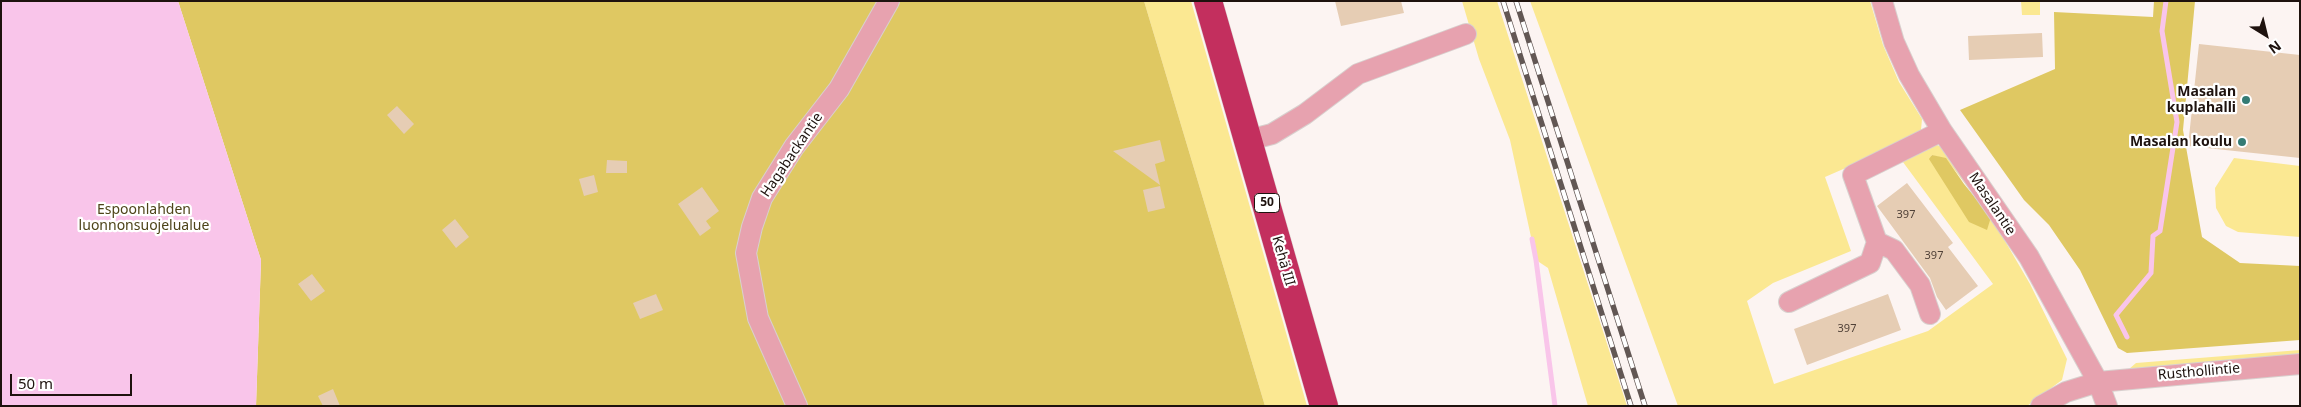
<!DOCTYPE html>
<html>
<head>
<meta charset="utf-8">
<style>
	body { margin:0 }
	#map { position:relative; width:2301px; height:407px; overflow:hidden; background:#fcf4f2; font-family:"Noto Sans",sans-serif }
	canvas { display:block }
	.frame { position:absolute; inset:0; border:2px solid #1e120e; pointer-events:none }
	.north { position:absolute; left:2241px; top:10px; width:50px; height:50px; -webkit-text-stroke:4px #fff; paint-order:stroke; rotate:144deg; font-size:14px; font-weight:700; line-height:20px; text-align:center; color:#1e120e }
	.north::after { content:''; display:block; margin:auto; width:18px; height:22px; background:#1e120e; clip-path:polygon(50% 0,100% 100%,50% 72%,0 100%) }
	.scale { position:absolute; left:10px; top:374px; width:122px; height:22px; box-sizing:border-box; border:2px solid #1e120e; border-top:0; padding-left:6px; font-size:15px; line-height:18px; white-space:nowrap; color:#1e120e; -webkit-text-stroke:4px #fff; paint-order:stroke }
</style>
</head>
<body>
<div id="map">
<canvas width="2301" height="407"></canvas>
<div class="frame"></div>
<div class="north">N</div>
<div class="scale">50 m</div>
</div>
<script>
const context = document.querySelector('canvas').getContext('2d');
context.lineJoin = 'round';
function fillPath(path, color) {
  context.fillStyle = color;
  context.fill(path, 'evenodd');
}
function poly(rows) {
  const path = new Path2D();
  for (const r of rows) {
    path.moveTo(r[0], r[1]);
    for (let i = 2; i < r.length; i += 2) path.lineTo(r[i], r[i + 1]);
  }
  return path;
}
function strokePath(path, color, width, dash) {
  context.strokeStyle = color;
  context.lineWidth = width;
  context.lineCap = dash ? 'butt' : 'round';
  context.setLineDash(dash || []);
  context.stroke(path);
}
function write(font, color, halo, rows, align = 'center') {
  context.font = font + ' "Noto Sans",sans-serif';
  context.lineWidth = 4.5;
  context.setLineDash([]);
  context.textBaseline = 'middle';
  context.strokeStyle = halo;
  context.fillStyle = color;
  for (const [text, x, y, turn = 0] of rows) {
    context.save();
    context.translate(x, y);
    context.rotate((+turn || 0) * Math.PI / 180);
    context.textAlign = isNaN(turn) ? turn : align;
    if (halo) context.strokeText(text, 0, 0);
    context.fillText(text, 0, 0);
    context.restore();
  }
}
fillPath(poly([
	[1144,1,1191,1,1307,406,1265,406],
	[1462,1,1497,1,1627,406,1588,406,1548,268,1536,260,1510,140,1479,59],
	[1530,1,1870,1,1883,45,1899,82,1922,119,1921,130,1912,139,1825,177,1851,251,1773,283,1747,301,1774,384,1928,331,1993,284,1900,158,1931,145,1937,145,1942,147,1988,213,1946,159,1931,155,1991,217,2030,284,2067,359,2062,380,2027,406,1678,406],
	[2021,1,2040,1,2040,15,2022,15],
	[2234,158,2300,166,2300,237,2238,232,2226,226,2216,208,2215,188],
	[2300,350,2300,357,2129,369,2136,363]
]), '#fbe892');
fillPath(poly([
	[178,1,1144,1,1265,406,256,406,261,260],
	[2154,1,2195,1,2183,130,2202,237,2240,263,2300,266,2300,340,2127,353,2118,348,2080,270,2049,225,2024,200,1960,110,2055,69,2054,12,2153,17],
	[1932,155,1946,158,1964,184,1991,217,1987,230,1969,222,1929,159]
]), '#dfc862');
fillPath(poly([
	[1,1,178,1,261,260,256,406,1,406]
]), '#f9c5ea');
strokePath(poly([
	[1532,239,1536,260,1555,406],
	[2127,337,2116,315,2151,273,2153,236,2160,231,2177,122,2162,31,2166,1]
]), '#f9c5ea', 5);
fillPath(poly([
	[1335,1,1401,1,1404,13,1341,26],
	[2042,33,2043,57,1969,60,1968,36],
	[2199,44,2300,55,2300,158,2188,146],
	[397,106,414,124,404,134,387,115],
	[1160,140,1165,161,1155,164,1160,185,1113,151],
	[607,160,627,161,627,173,606,173],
	[594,175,598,192,584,196,579,179],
	[1907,183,1953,243,1948,247,1978,286,1946,310,1937,297,1930,278,1877,206],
	[1160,186,1165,208,1148,212,1143,190],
	[702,187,719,211,706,221,711,228,700,236,678,204],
	[455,219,469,237,456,248,442,230],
	[312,274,325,291,311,301,298,284],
	[656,294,663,310,640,319,633,303],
	[1888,294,1901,330,1807,365,1794,329],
	[333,389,340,406,323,406,318,396]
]), '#e6cdb4');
const minor = poly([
	[1882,1,1894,42,1909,75,1942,131,2029,257,2098,382,2107,406],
	[1249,140,1272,134,1305,114,1358,74,1466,34],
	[1877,242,1894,250,1920,285,1930,314],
	[1789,302,1870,263,1877,242,1853,175,1942,131],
	[797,406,758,318,746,253,752,227,762,198,794,147,839,89,889,1],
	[2041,406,2066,392,2098,382,2300,364]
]);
const highway = poly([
	[1208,1,1324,406]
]);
strokePath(minor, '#d8d0ce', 22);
strokePath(highway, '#d8d0ce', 29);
strokePath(minor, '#e7a2af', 20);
strokePath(highway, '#c32f5e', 28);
const rail = poly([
	[1503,1,1631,406],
	[1516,1,1645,406]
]);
strokePath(rail, '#625754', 5.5);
strokePath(rail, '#fff', 4, [11]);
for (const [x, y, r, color] of [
	[2246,100,5,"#347b74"],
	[2242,142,5,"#347b74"]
]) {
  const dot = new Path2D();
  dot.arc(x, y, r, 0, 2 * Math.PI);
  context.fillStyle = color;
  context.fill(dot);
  strokePath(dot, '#fff', 2);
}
write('11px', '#504138', null, [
	["397",1906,215],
	["397",1934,256],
	["397",1847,329]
]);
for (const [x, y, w] of [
	[1267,203,25]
]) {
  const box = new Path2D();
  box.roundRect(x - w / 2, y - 9.5, w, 19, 4);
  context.fillStyle = '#fff';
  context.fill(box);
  strokePath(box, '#1e120e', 1);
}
write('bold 12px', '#1e120e', null, [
	["50",1267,203]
]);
write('bold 14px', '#1e120e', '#fff', [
	["Masalan",2236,92],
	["kuplahalli",2236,108],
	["Masalan koulu",2232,142]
], 'right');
write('14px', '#1e120e', '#fff', [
	["Hagabackantie",792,155,-56],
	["Masalantie",1992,204,56],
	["Kehä III",1283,261,74],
	["Rusthollintie",2199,372,-5]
]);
write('14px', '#4e4419', '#fff', [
	["Espoonlahden",144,210],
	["luonnonsuojelualue",144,226]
]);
</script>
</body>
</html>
